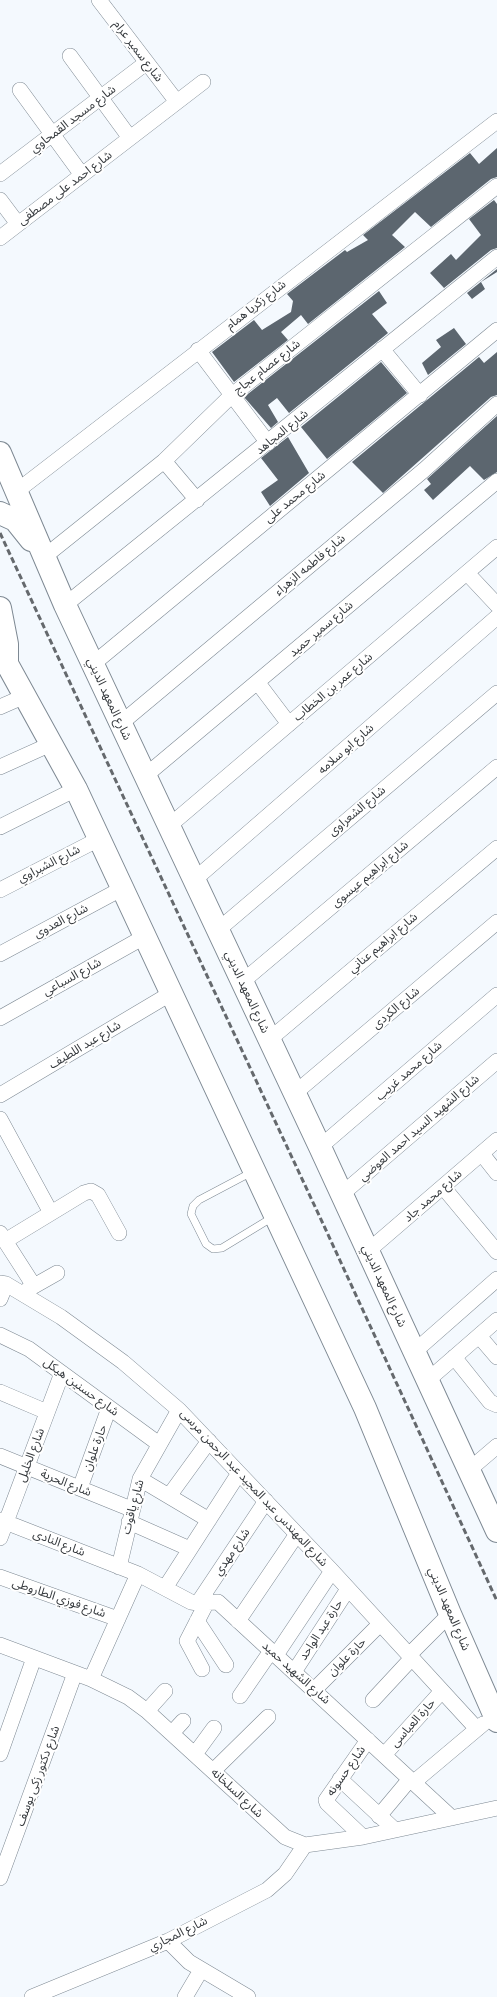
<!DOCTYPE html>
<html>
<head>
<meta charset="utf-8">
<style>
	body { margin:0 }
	canvas { display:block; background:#f4f9fe }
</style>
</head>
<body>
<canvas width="497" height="1997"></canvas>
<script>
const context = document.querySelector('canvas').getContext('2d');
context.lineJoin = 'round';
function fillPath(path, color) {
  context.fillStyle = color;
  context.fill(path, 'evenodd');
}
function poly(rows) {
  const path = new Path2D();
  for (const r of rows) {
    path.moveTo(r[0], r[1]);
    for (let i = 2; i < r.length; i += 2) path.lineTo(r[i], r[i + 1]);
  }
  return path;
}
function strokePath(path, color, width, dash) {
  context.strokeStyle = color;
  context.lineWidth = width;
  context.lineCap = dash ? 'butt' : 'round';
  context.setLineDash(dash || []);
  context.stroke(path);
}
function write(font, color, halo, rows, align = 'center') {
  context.font = font + ' Cabin,"Noto Sans Arabic",sans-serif';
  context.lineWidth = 4;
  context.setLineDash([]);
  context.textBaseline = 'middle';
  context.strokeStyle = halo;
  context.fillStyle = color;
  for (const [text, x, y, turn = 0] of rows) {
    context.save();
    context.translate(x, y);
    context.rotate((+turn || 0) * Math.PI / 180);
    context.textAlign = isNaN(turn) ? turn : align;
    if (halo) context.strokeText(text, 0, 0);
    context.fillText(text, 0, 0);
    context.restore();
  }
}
fillPath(poly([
	[497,148,497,177,491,179,431,227,415,212,392,235,405,247,308,324,301,315,281,332,288,340,234,382,212,352,254,320,262,330,291,312,293,301,287,294,345,250,347,252,368,240,363,235,470,153,479,164],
	[494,200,497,204,497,248,491,250,444,288,430,273,451,254,456,260,481,235,469,219],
	[497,269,497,272,481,282,485,289,472,299,467,293],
	[379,291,387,303,372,314,388,333,289,413,277,398,268,405,278,422,271,428,244,397],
	[454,328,466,344,428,375,422,363,441,347,436,340],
	[497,352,497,395,491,397,383,493,352,462,479,357,484,363],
	[381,362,407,393,327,459,301,427],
	[497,416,497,472,484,480,470,466,433,500,424,490,431,484,427,479],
	[288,437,309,473,270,506,261,492,278,480,261,458]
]), '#5c666f');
const lane = poly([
	[252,1172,199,1200,193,1206,191,1214,206,1244,213,1249,222,1248,273,1217]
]);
const street = poly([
	[99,0,177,102],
	[70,56,130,138],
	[20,90,82,175],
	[0,174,146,63],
	[0,200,18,224],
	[0,238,203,82],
	[382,349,420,395],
	[198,350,268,443],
	[164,461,197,500],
	[17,491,497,121],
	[44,557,164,461,231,396,497,186],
	[467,573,497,605],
	[65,605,497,257],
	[93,664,497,330],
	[258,683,289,724],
	[0,707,25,696],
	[120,724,424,470,497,404],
	[0,767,51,744],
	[145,776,497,481],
	[169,826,497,547],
	[0,827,76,789],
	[194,880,497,617],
	[0,890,99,839],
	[218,930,497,693],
	[0,954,123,888],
	[242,982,497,767],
	[0,1018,144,937],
	[270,1039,497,848],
	[295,1093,497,922],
	[0,1095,170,994],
	[0,1119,51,1213],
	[320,1147,497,995],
	[482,1154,497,1173],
	[443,1187,497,1252],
	[342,1194,497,1061],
	[0,1233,34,1286],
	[5,1241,84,1193,91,1191,98,1195,119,1233],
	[368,1251,497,1140],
	[0,1283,6,1284,61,1317,123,1362,179,1410,332,1571,477,1729],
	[27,1290,57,1273],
	[0,1299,6,1284],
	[0,1335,29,1349,159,1444],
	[479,1336,497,1357],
	[414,1352,497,1279],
	[454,1357,490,1402,497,1405],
	[428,1380,497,1320],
	[0,1392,47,1412],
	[0,1456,131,1509],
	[469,1470,497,1446],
	[140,1479,209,1520],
	[80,1488,109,1408],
	[169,1496,209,1441],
	[0,1520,138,1574,191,1602,198,1603,218,1602,452,1818],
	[129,1522,190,1549],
	[0,1538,62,1373],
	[119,1567,140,1479,179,1410],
	[0,1577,118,1619],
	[165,1588,239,1473],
	[198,1603,266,1501],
	[197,1621,226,1665],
	[238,1621,297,1534],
	[0,1645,91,1679,128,1697,147,1711,285,1837,305,1845,363,1837,497,1808],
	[276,1655,332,1571],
	[409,1655,450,1614],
	[202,1669,187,1641,207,1602],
	[294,1672,348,1589],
	[91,1679,138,1574],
	[314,1690,380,1624],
	[240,1696,271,1651],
	[373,1700,412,1658],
	[147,1711,165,1691],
	[172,1733,183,1721],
	[0,1754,34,1658],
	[195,1754,214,1728],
	[384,1755,442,1691],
	[213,1771,268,1717],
	[340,1779,395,1830],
	[414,1782,483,1724],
	[379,1816,410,1779],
	[363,1837,327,1803,326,1800,368,1740],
	[0,1878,75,1673],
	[168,1941,189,1962,248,1997],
	[32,1997,168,1941,267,1890,285,1874,305,1845],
	[185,1997,201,1970]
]);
const primary = poly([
	[0,453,65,605,320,1147,497,1531],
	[0,513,15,520,31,540],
	[0,608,7,644,7,664],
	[0,651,76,789,365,1408,450,1614,497,1721]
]);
strokePath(lane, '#7e8993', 8);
strokePath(street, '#7e8993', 16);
strokePath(primary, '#7e8993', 24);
strokePath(lane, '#fff', 7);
strokePath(street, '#fff', 15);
strokePath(primary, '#fff', 22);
strokePath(poly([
	[0,533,325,1228,497,1601]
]), '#65696d', 3, [6, 3]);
write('12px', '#35393d', '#fff', [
	["شارع سمير عرام",138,51,53],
	["شارع مسجد القمحاوي",73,119,-37],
	["شارع احمد على مصطفى",65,188,-37],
	["شارع زكريا همام",256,305,-38],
	["شارع عصام عجاج",267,367,-38],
	["شارع المجاهد",282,432,-39],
	["شارع محمد على",295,497,-39],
	["شارع فاطمه الزهراء",310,565,-40],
	["شارع سمير حميد",321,629,-40],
	["شارع عمر بن الخطاب",333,687,-40],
	["شارع المعهد الديني",109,699,65],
	["شارع ابو سلامه",346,749,-41],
	["شارع الشعراوى",357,811,-40],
	["شارع الشبراوي",49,864,-27],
	["شارع ابراهيم عيسوى",370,874,-40],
	["شارع العدوى",61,921,-28],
	["شارع ابراهيم عناني",383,943,-40],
	["شارع السباعي",72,977,-29],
	["شارع المعهد الديني",247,992,65],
	["شارع الكردى",396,1008,-40],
	["شارع عبد اللطيف",85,1045,-31],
	["شارع محمد غريب",409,1071,-41],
	["شارع الشهيد السيد احمد العوضي",419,1128,-41],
	["شارع محمد جاد",433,1196,-41],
	["شارع المعهد الديني",384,1286,65],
	["شارع حسنين هيكل",81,1387,36],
	["حارة علوان",95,1448,-70],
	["شارع الخليل",31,1455,-69],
	["شارع الحرية",66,1483,22],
	["شارع المهندس عبد المجيد عبد الرحمن مرسى",254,1488,47],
	["شارع ياقوت",133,1507,-75],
	["شارع النادى",59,1543,21],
	["شارع مهدي",232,1552,-56],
	["شارع فوزي الطاروطى",59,1598,19],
	["شارع المعهد الديني",449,1609,67],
	["حارة عبد الواحد",321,1630,-57],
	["حارة علوان",347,1657,-45],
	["شارع الشهيد حميد",296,1673,42],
	["حارة العباسى",413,1723,-48],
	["شارع حسونه",346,1771,-55],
	["شارع دكتور زكى يوسف",38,1776,-70],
	["شارع السلخانه",237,1793,43],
	["شارع المجاري",178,1934,-26]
]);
</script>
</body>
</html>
